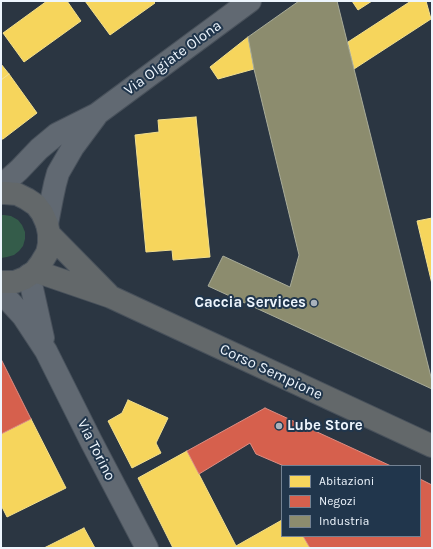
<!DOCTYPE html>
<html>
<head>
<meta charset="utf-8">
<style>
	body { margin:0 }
	#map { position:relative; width:433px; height:549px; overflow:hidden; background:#2b3642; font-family:Karla,sans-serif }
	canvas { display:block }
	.frame { position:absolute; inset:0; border:2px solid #edf5fd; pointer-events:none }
	.legend { position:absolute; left:281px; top:465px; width:140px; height:72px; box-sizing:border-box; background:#21364c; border:1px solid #738293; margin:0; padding:5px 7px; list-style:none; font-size:12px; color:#edf5fd }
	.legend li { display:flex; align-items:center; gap:8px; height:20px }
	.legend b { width:20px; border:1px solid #738293 }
</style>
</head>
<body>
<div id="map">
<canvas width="433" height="549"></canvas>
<div class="frame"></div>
<ul class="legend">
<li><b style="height:11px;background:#f6d55c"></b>Abitazioni</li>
<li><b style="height:11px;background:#d6604d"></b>Negozi</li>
<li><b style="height:11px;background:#8c8c6e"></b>Industria</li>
</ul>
</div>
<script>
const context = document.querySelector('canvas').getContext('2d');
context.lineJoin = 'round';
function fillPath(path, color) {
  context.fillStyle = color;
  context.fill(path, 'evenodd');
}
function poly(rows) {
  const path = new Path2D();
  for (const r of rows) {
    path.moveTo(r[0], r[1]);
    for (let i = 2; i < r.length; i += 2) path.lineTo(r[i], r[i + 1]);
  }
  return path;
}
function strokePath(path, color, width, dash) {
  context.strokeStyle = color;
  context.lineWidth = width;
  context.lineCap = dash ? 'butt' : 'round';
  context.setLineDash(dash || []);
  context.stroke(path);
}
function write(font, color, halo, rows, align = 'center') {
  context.font = font + ' Karla,sans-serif';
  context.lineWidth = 4;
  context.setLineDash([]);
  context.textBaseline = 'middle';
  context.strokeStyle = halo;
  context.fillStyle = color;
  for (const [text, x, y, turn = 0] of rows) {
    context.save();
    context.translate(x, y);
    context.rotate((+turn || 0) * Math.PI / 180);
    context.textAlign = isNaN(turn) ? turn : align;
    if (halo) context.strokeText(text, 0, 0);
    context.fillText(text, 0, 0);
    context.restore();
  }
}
fillPath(poly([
	[1,215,4,215,11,216,18,220,22,225,25,232,25,239,23,246,19,251,14,255,7,257,1,258]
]), '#345c4a');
const homes = poly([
	[47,1,67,1,81,21,24,62,3,33,47,1],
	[85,1,153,1,155,3,110,35,85,1],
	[352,1,372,1,358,10,352,1],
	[411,1,426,1,431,19,354,69,348,42,411,1],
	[248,37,254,69,218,79,210,67,248,37],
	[1,64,9,74,1,80,1,64],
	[9,74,37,113,3,139,1,139,1,80,9,74],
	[196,117,210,257,173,260,172,250,146,252,135,135,159,132,158,120,196,117],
	[432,218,432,284,417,221,432,218],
	[128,400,168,418,156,443,161,453,132,468,108,421,122,413,128,400],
	[31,419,66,488,7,517,1,505,1,434,31,419],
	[187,451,236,546,237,548,173,548,138,478,187,451],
	[282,520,282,536,303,536,310,548,237,548,236,546,282,520],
	[84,528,95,548,44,548,84,528]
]);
fillPath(homes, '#f6d55c');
strokePath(homes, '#f3df8c', 1);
const shops = poly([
	[1,359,31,419,1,434,1,359],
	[265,408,391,466,284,466,256,454,250,443,199,474,187,451,265,408],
	[420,479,432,485,432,548,310,548,303,536,420,536,420,479]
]);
fillPath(shops, '#d6604d');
strokePath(shops, '#dd8d82', 1);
const industry = poly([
	[299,1,337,1,432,381,432,389,208,286,223,256,290,287,299,255,254,69,248,37,299,1]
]);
fillPath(industry, '#8c8c6e');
strokePath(industry, '#a9ac99', 1);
const minor = poly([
	[1,186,19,170,39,149,57,134,97,114,250,1],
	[47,224,52,198,55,184,58,173,73,147,96,116],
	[29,275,43,338],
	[1,292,23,316,46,351,91,441,147,548]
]);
const major = poly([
	[1,193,5,193,17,194,27,199,36,205,42,213,47,224,49,234,49,244,47,253,41,263,35,271,25,278,15,282,1,282],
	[49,234,108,294],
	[35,271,111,297,432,446]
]);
strokePath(minor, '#48515b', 24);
strokePath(major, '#48515b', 24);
strokePath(minor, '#616972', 22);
strokePath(major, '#63686a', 22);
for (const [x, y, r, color] of [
	[314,303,4,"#a9b2bc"],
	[279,426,4,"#a9b2bc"]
]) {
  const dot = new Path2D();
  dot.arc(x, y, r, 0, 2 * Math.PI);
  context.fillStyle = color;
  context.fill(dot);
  strokePath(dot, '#21364c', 1.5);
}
write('15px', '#edf5fd', '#21364c', [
	["Via Olgiate Olona",173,58,-36],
	["Corso Sempione",271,372,25],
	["Via Torino",96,450,63]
]);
write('bold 15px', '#edf5fd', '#21364c', [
	["Caccia Services",306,303],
	["Lube Store",287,426,"left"]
], 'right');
</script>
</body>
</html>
